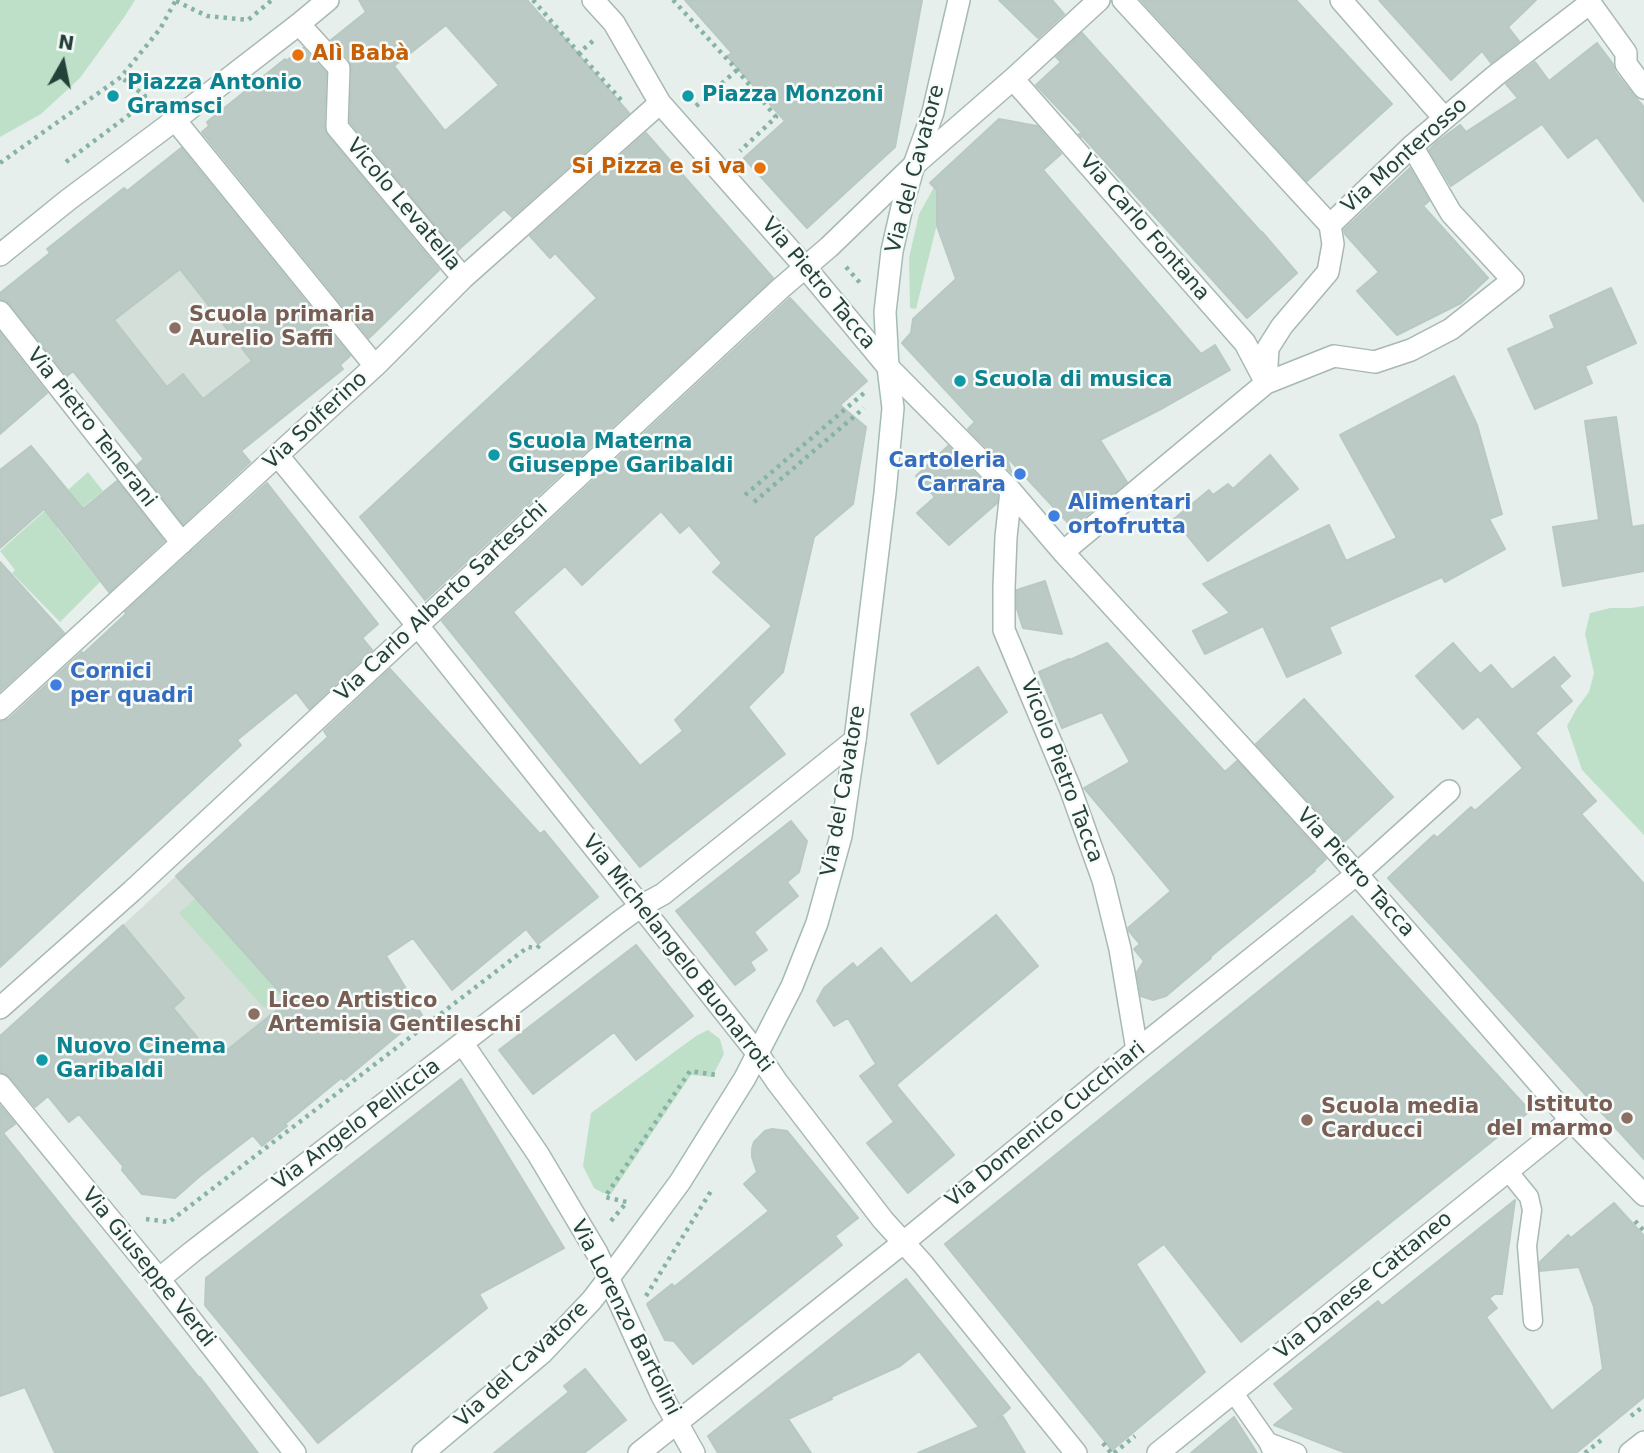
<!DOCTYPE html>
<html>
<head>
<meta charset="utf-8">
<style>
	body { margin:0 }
	#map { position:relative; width:1644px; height:1453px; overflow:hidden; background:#e6efeb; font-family:"DejaVu Sans",sans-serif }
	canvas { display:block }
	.north { position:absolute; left:28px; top:28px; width:70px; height:70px; -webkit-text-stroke:5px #f7fbf9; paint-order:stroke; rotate:9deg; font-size:19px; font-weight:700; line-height:28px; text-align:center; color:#24423a }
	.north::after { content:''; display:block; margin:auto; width:24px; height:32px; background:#24423a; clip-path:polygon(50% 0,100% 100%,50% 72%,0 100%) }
</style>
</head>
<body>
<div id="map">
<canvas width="1644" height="1453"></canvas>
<div class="north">N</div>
</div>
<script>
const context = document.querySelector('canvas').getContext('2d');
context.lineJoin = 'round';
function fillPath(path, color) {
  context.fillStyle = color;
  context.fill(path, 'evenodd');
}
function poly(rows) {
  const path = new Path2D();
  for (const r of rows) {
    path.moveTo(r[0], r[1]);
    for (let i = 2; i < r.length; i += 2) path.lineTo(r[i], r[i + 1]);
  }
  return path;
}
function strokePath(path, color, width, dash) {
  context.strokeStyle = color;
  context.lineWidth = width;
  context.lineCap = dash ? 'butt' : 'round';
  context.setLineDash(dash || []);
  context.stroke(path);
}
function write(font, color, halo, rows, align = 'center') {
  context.font = font + ' "DejaVu Sans",sans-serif';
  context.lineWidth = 5;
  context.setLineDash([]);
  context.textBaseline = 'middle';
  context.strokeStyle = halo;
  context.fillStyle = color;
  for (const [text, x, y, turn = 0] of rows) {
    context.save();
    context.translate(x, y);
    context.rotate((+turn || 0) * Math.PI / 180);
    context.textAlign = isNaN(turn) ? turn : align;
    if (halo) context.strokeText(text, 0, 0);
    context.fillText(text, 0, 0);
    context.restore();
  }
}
fillPath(poly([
	[172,155,343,369,178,501,7,288,50,253,86,219,124,188,127,191],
	[176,876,196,898,367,1060,344,1080,340,1078,285,1123,287,1126,262,1146,252,1136,231,1152,183,1089,173,1008,184,998,123,925]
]), '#d4dfda');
fillPath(poly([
	[0,0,135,0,125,16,80,78,41,114,0,137],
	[937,182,937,224,916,309,910,308,909,258,919,214],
	[88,472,103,491,57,528,100,582,60,622,12,573,15,570,0,551],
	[1644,606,1644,835,1582,770,1567,726,1577,708,1589,692,1594,673,1585,634,1590,613,1610,608,1631,608],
	[196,898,281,993,264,1008,179,913],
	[708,1030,720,1039,724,1054,712,1077,691,1075,611,1194,603,1193,594,1188,583,1166,591,1113,696,1036]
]), '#bfe0c8');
const building = poly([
	[359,0,527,0,548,24,549,22,564,38,629,113,512,217,504,209,457,251,350,122,352,67,349,59,331,40,366,12,359,0],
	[446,25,499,85,445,131,394,66,446,25],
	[685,0,922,0,895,147,807,228,744,158,785,121,727,56,732,53,685,0],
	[999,0,1052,0,1064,14,1038,38,999,0],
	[1141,0,1296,0,1392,104,1307,181,1141,0],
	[1379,0,1536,0,1508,27,1519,41,1491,63,1482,51,1451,80,1379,0],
	[1082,33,1261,232,1262,232,1297,273,1247,318,1082,136,1081,137,1079,134,1084,135,1036,85,1061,62,1056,57,1082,33],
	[1597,43,1613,64,1615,72,1634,96,1644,107,1644,202,1597,137,1568,158,1542,124,1451,186,1429,150,1437,142,1460,125,1466,132,1518,98,1506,84,1535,62,1549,81,1597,43],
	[303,48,326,73,324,127,327,135,439,270,369,338,202,132,209,126,207,122,285,59,286,61,303,48],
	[999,119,1037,126,1061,154,1043,170,1201,354,1215,345,1230,370,1163,408,1100,440,1127,482,1072,527,1006,456,1012,473,968,429,975,422,902,343,911,333,913,319,956,279,937,226,937,190,930,183,999,119],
	[646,133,773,278,425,600,360,517,597,298,555,253,550,258,530,236,646,133],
	[181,148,350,356,340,365,343,369,241,451,250,462,183,524,137,465,144,459,73,371,67,376,10,304,5,300,0,299,0,293,50,253,47,249,124,188,127,191,181,148],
	[180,269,252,361,203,399,183,374,167,387,114,320,180,269],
	[1410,168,1429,201,1423,206,1488,278,1461,303,1397,335,1357,291,1379,272,1345,234,1344,230,1410,168],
	[1611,288,1636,343,1585,366,1592,383,1535,409,1508,349,1555,328,1550,316,1611,288],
	[790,298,867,381,840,405,866,427,853,504,814,537,783,672,748,707,785,754,640,867,442,621,790,298],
	[661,511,680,533,689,525,722,563,713,572,772,626,675,720,683,731,640,766,513,612,565,566,582,585,661,511],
	[0,333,47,393,0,434,0,333],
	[1454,376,1477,425,1502,514,1489,519,1505,549,1445,582,1442,577,1329,627,1341,653,1287,677,1263,626,1205,654,1193,631,1230,613,1203,584,1329,525,1346,561,1397,538,1340,435,1454,376],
	[1616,417,1632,527,1644,525,1644,571,1563,586,1553,527,1599,520,1585,421,1616,417],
	[31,446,83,509,117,481,164,541,109,592,44,509,0,548,0,470,31,446],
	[948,446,997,496,997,503,949,545,917,513,935,497,916,476,948,446],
	[1270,455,1298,489,1208,561,1174,519,1209,490,1213,495,1228,484,1233,489,1270,455],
	[267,483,378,624,362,638,372,650,309,709,296,692,237,740,241,745,0,967,0,722,9,719,82,652,83,654,126,614,125,612,267,483],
	[0,562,64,633,0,691,0,562],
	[1045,581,1062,634,1023,628,1017,609,1017,590,1045,581],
	[1107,643,1225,772,1237,761,1326,859,1314,870,1315,871,1210,957,1211,958,1166,996,1153,1000,1141,996,1137,972,1144,961,1134,949,1140,944,1129,931,1128,928,1171,891,1084,788,1130,762,1102,712,1062,728,1039,672,1069,659,1070,660,1107,643],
	[1453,643,1480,674,1491,665,1512,690,1554,657,1570,676,1559,686,1572,701,1535,733,1596,801,1581,814,1644,884,1644,1159,1388,878,1434,835,1437,838,1471,807,1475,811,1523,768,1478,716,1463,729,1416,676,1453,643],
	[978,667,1007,712,938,764,911,714,978,667],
	[390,669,540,834,544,831,598,897,538,944,526,929,452,990,413,938,386,956,422,1015,344,1080,341,1078,285,1124,287,1126,262,1146,253,1135,200,1176,175,1198,142,1194,122,1170,123,1166,79,1114,69,1122,48,1096,35,1107,10,1077,5,1073,0,1072,0,1036,123,925,184,998,173,1008,213,1057,224,1048,226,1051,282,1006,280,1004,286,999,176,876,328,737,324,731,390,669],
	[1304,699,1393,797,1345,841,1256,744,1304,699],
	[791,821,807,841,799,872,787,882,798,896,754,932,767,950,750,962,755,970,735,985,676,911,791,821],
	[996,915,1038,966,896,1085,954,1155,908,1193,867,1143,894,1122,860,1076,876,1064,848,1018,834,1026,817,1001,824,988,853,963,857,968,881,948,911,984,996,915],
	[1352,916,1530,1111,1241,1342,1164,1244,1136,1264,1205,1372,1112,1450,945,1244,1352,916],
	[636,945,693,1016,636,1060,614,1032,533,1094,499,1050,636,945],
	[461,1079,564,1248,479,1294,487,1308,318,1443,205,1305,206,1278,461,1079],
	[0,1106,15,1124,3,1133,200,1379,200,1377,258,1453,55,1453,25,1387,0,1396,0,1106],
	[772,1129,787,1131,858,1218,835,1236,842,1245,693,1364,674,1341,665,1340,647,1304,672,1284,674,1287,769,1211,744,1184,757,1172,752,1157,752,1149,754,1142,765,1131,772,1129],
	[1515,1200,1502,1294,1495,1294,1489,1298,1497,1308,1486,1317,1552,1411,1603,1369,1594,1307,1579,1267,1540,1271,1540,1262,1568,1235,1571,1238,1614,1203,1644,1236,1644,1397,1576,1453,1346,1453,1274,1425,1294,1409,1274,1384,1378,1301,1382,1306,1515,1200],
	[906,1279,1010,1408,995,1421,1003,1417,1025,1453,918,1453,979,1427,919,1351,900,1366,831,1397,832,1399,788,1419,811,1453,718,1453,708,1436,906,1279],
	[585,1369,626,1420,584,1453,494,1453,569,1392,564,1386,585,1369],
	[1234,1417,1257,1453,1191,1453,1234,1417]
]);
fillPath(building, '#bbcac4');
strokePath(building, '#b8c9c2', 2);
const lane = poly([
	[1507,1170,1529,1197,1532,1210,1527,1246,1533,1321],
	[1233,1392,1268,1442,1273,1453],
	[1268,1442,1297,1453]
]);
const street = poly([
	[593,0,614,23,660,103,805,267,888,367,1011,491,1063,552,1341,856,1571,1120,1644,1195],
	[1123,0,1330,225],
	[1341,0,1444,118],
	[299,24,339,68,337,127,463,278],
	[1013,79,1245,343,1265,381],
	[175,120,375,366],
	[0,255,68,200,175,120,299,24,328,0],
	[0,312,182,543],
	[1266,383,1268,348,1282,326,1328,272,1333,244,1330,225,1412,146,1495,76,1590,3,1626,53,1626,64,1644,88],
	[278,456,418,626,620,880,758,1054,777,1082,883,1220,923,1264,1076,1453],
	[1011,491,1006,537,1004,588,1004,630,1070,788,1103,880,1120,949,1137,1050],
	[1063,552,1266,383,1334,356,1375,362,1411,350,1451,329,1513,280,1451,213,1412,146],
	[0,709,375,366,463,278,660,103],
	[0,1008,132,891,781,288,829,247,914,165,1013,79,1099,0],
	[463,1044,538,1154,597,1253,662,1396,694,1453],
	[0,1085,159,1279,295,1453],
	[159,1279,192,1252,619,922,641,906,663,894,855,740],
	[639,1453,904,1242,1137,1050,1357,874,1449,791],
	[1158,1453,1571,1120],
	[1630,1453,1644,1442]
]);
const secondary = poly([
	[423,1453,542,1353,592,1300,624,1258,680,1182,745,1078,792,986,817,923,841,836,855,740,885,493,893,408,888,367,885,312,892,251,902,207,914,165,933,112,959,0]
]);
strokePath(lane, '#a8b8b2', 21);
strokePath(street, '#a8b8b2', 24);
strokePath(secondary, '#a4bbb3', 24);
strokePath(poly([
	[533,0,579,53,594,40],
	[673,0,737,70,776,117,740,151],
	[176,1,207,16,248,20,272,0],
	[579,53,622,101],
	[696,106,737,70],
	[66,162,137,109,145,96,121,77],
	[0,163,121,77,160,29,176,0],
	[846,267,861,284],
	[745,495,864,393],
	[754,502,864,408],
	[146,1219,169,1222,528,947,537,948,540,945],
	[611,1221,627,1202,605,1197,690,1071,716,1075],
	[1635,1221,1644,1231],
	[646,1296,711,1191],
	[1631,1416,1644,1406],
	[1103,1443,1111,1453],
	[1114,1453,1135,1436],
	[1585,1453,1605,1437]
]), '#86b3a5', 4.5, [3.5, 5]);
strokePath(lane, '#fff', 18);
strokePath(street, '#fff', 21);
strokePath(secondary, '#fff', 21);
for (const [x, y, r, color] of [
	[298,55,7,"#e8710a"],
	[113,96,7,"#0f9aa8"],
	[688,96,7,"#0f9aa8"],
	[760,168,7,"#e8710a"],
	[175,328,7,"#8d6e63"],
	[960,381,7,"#0f9aa8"],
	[494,455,7,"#0f9aa8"],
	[1020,474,7,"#3f7fe0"],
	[1054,516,7,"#3f7fe0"],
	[56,685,7,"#3f7fe0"],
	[254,1014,7,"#8d6e63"],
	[42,1060,7,"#0f9aa8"],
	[1627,1118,7,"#8d6e63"],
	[1307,1120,7,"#8d6e63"]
]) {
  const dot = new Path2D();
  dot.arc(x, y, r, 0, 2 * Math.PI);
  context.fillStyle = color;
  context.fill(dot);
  strokePath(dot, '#f7fbf9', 2.5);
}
write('bold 21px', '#c56008', '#f7fbf9', [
	["Alì Babà",312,55],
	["Si Pizza e si va",746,168,"right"]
], 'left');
write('bold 21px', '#0d838f', '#f7fbf9', [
	["Piazza Antonio",127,84],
	["Gramsci",127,108],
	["Piazza Monzoni",702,96],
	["Scuola di musica",974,381],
	["Scuola Materna",508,443],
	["Giuseppe Garibaldi",508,467],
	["Nuovo Cinema",56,1048],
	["Garibaldi",56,1072]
], 'left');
write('21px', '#24423a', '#f7fbf9', [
	["Via Monterosso",1405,156,-42],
	["Via del Cavatore",916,169,-75],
	["Vicolo Levatella",403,205,50],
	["Via Carlo Fontana",1144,228,49],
	["Via Pietro Tacca",818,284,50],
	["Via Solferino",316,421,-43],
	["Via Pietro Tenerani",91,428,52],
	["Via Carlo Alberto Sarteschi",442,602,-43],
	["Vicolo Pietro Tacca",1061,771,69],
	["Via del Cavatore",844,791,-80],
	["Via Pietro Tacca",1355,873,48],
	["Via Michelangelo Buonarroti",677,954,52],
	["Via Angelo Pelliccia",357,1125,-37],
	["Via Domenico Cucchiari",1046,1125,-39],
	["Via Giuseppe Verdi",148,1268,51],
	["Via Danese Cattaneo",1364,1286,-39],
	["Via Lorenzo Bartolini",625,1318,63],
	["Via del Cavatore",522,1365,-43]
]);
write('bold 21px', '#785e54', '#f7fbf9', [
	["Scuola primaria",189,316],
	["Aurelio Saffi",189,340],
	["Liceo Artistico",268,1002],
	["Artemisia Gentileschi",268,1026],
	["Istituto",1613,1106,"right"],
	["del marmo",1613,1130,"right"],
	["Scuola media",1321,1108],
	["Carducci",1321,1132]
], 'left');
write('bold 21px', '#366cbe', '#f7fbf9', [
	["Cartoleria",1006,462,"right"],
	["Carrara",1006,486,"right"],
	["Alimentari",1068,504],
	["ortofrutta",1068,528],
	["Cornici",70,673],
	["per quadri",70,697]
], 'left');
</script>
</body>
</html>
